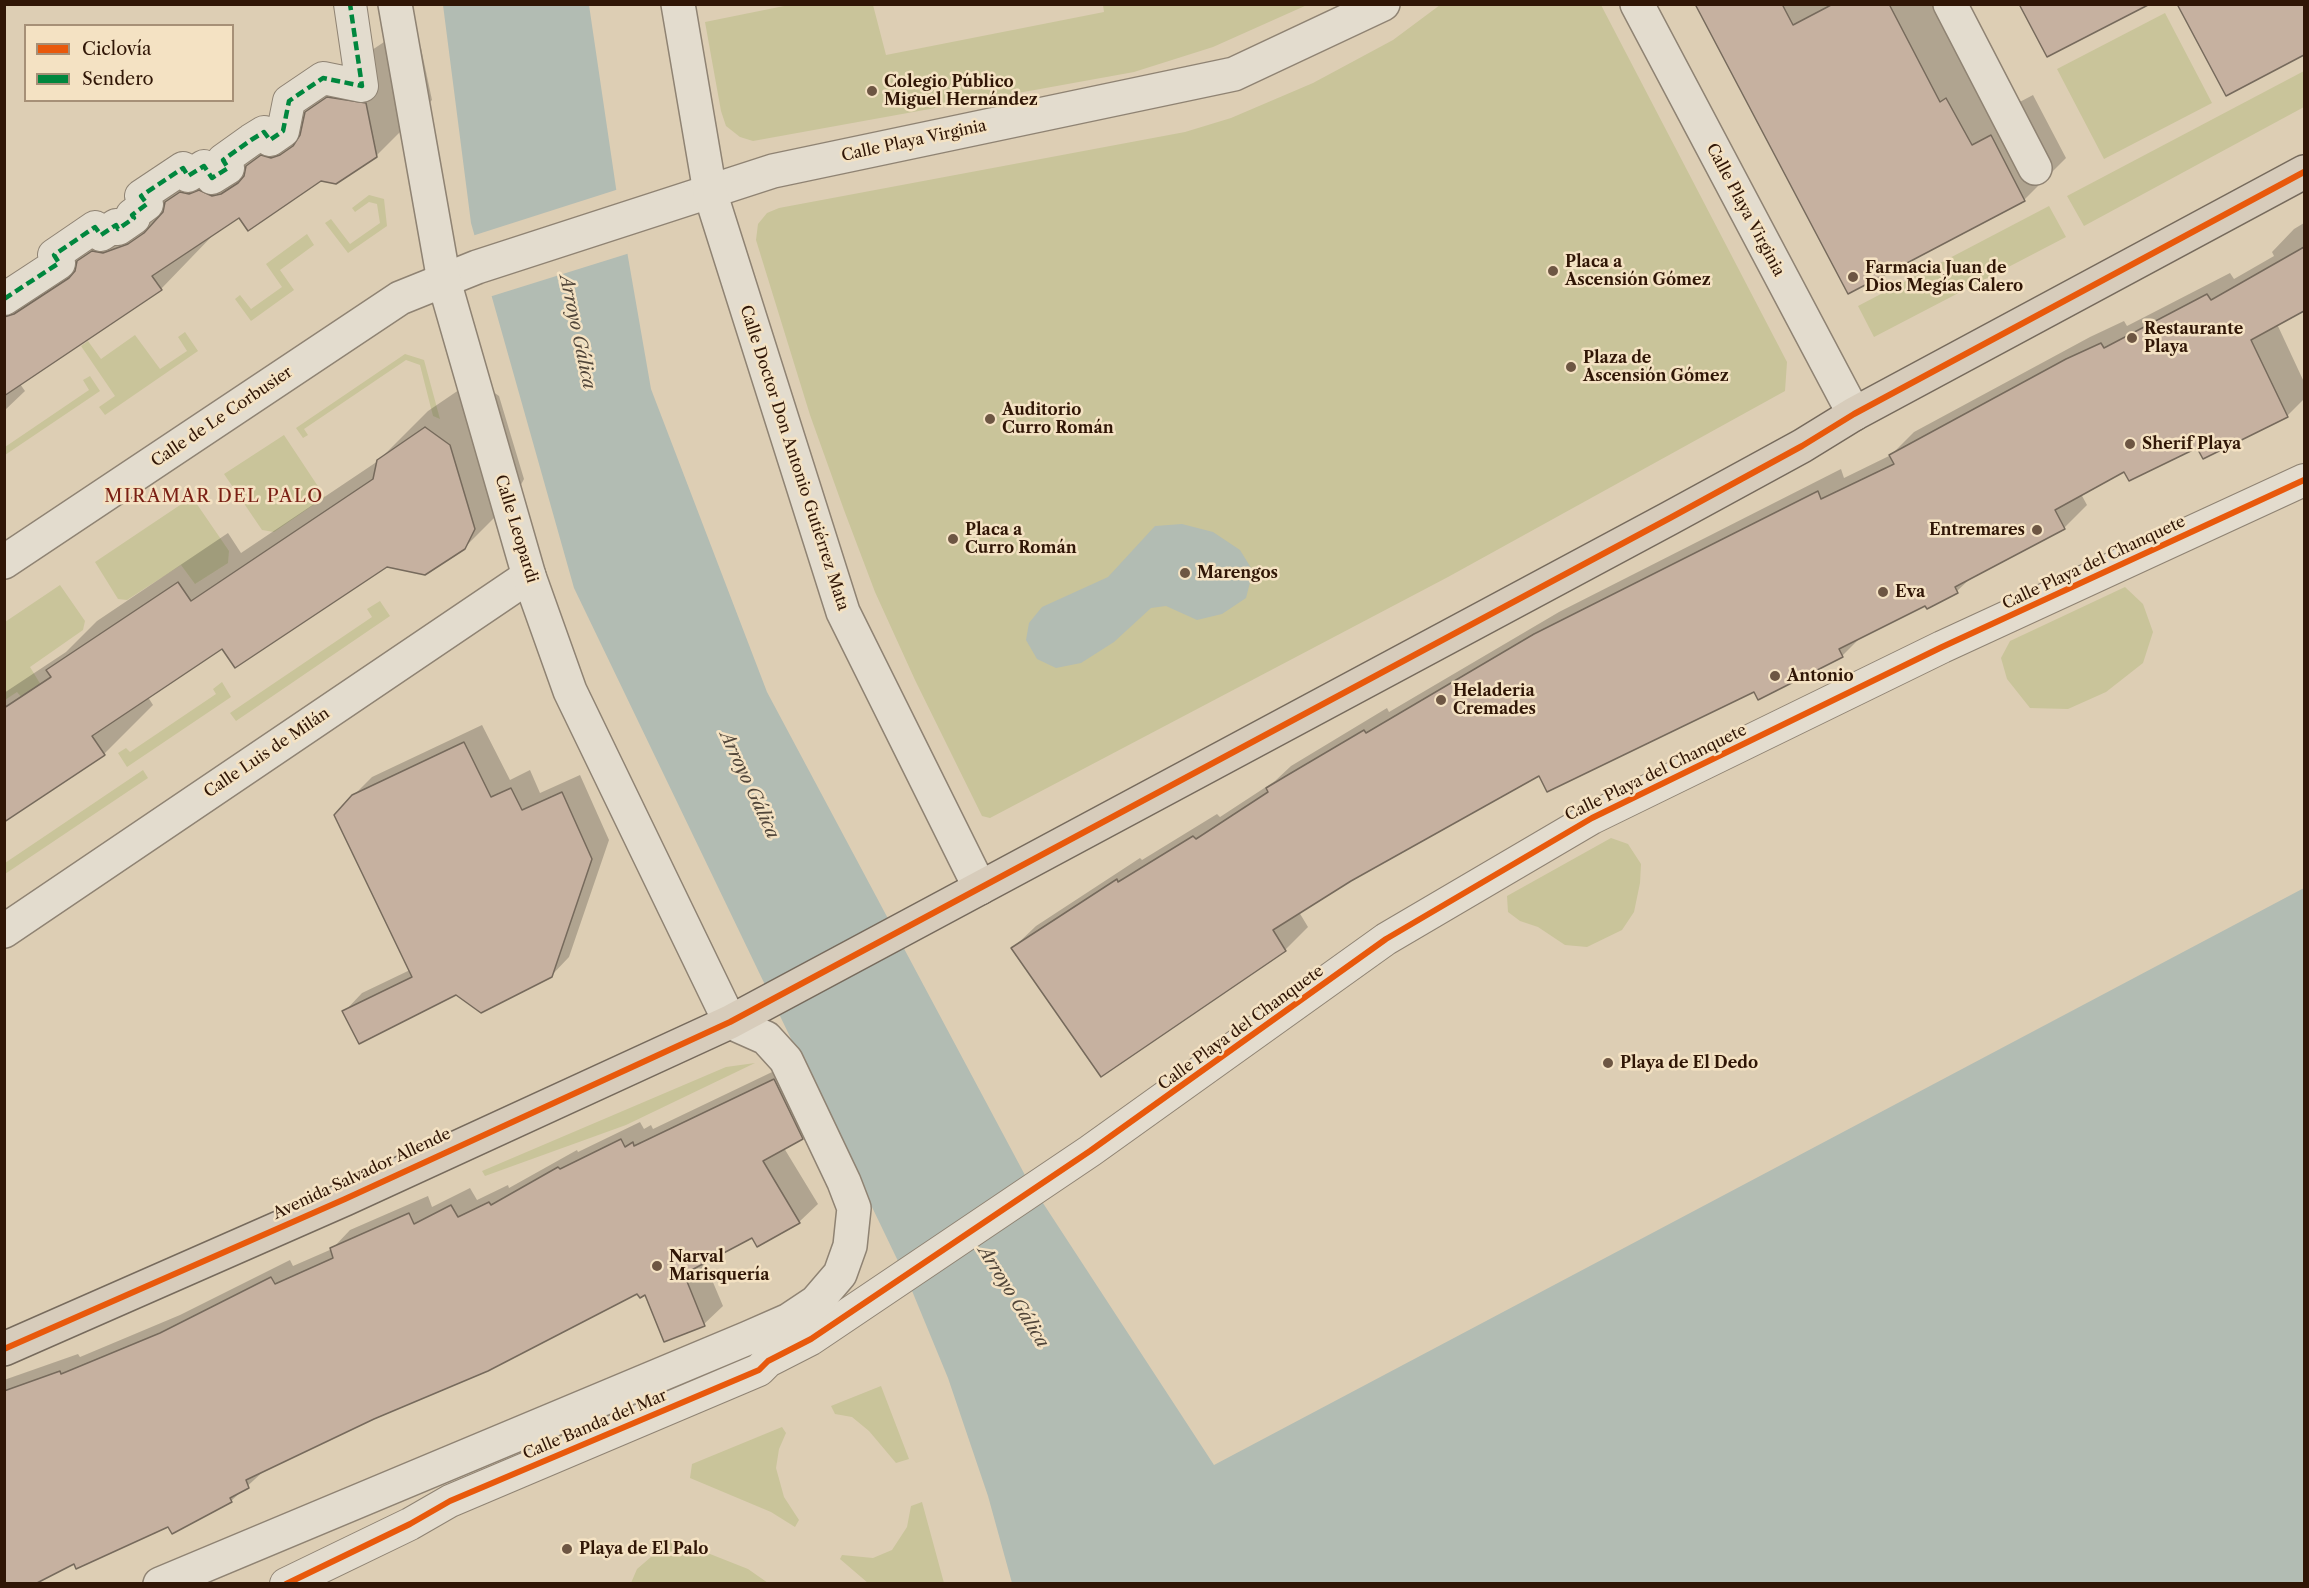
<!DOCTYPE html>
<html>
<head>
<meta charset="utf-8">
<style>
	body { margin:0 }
	#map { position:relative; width:2309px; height:1588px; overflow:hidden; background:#ddceb4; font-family:"Libre Caslon Text",serif }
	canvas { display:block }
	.frame { position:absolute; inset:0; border:6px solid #301606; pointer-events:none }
	.legend { position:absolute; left:24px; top:24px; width:210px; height:78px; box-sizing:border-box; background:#f4e2c3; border:2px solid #a69077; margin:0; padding:8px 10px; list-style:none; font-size:18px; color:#301606 }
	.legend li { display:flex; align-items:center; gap:12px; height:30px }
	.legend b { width:30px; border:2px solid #a69077 }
</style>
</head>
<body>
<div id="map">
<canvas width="2309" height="1588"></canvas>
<div class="frame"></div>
<ul class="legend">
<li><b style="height:8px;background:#e8590c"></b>Ciclovía</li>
<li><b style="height:8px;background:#00873e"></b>Sendero</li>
</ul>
</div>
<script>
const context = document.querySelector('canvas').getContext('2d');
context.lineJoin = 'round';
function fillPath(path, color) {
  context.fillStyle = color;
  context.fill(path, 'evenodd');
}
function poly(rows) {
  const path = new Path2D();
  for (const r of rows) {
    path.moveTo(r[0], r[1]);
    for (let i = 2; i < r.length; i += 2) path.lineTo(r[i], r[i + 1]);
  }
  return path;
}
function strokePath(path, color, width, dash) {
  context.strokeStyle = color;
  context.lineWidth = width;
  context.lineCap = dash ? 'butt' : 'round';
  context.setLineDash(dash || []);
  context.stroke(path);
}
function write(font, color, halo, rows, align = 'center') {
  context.font = font + ' "Libre Caslon Text",serif';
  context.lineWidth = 5;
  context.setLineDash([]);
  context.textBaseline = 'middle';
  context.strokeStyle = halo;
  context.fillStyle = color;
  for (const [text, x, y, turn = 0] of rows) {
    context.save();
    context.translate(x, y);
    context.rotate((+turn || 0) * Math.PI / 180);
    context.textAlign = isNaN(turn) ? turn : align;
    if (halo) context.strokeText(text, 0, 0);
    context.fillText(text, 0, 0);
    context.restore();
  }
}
fillPath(poly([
	[789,5,873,5,886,55,1104,12,1103,5,1307,5,1213,47,1134,72,753,141,740,137,726,126,721,111,705,22],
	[1440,5,1601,5,1787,362,1785,391,1448,577,990,818,982,816,915,680,875,592,844,510,810,415,756,240,758,224,767,213,779,208,1185,132,1231,118,1313,83,1393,40],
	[2165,13,2212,103,2104,159,2057,69],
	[2304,71,2304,107,2084,226,2067,196],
	[369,195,384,199,387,226,348,253,325,223,331,219,350,244,380,223,377,204,369,202,355,212,352,208],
	[2049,206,2066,237,1874,337,1858,306],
	[307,234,314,245,280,270,294,290,251,321,235,299,240,295,251,309,282,287,266,264],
	[185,332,198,351,105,415,99,407,115,396,81,346,88,341,101,359,135,335,160,369,187,351,178,337],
	[405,354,424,360,440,419,433,416,420,365,406,360,304,429,308,435,303,438,296,428],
	[90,376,100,391,5,455,5,447,89,390,83,380],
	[284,435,325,497,274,532,262,530,224,474],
	[192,497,229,551,228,563,195,584,181,565,127,600,118,599,95,562],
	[60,585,85,621,83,630,30,667,41,685,22,698,17,692,5,700,5,622],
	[2125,587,2143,604,2153,632,2143,663,2106,692,2068,709,2030,708,2007,679,2001,658,2010,641],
	[380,601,390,616,236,721,230,713,372,617,367,609],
	[222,682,231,697,127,767,118,753,126,748,130,752,216,694,213,689],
	[143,770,148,778,5,874,5,863],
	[1611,838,1628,844,1641,864,1640,883,1634,912,1622,930,1587,947,1565,945,1538,927,1520,921,1508,912,1507,896],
	[755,1063,626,1125,485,1176,482,1171,726,1067],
	[881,1386,909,1459,896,1463,869,1431,852,1417,835,1414,831,1406],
	[782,1427,786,1433,779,1449,776,1468,784,1497,799,1520,795,1527,771,1512,690,1478,692,1464],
	[922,1502,944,1583,868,1583,840,1559,842,1555,873,1558,892,1550,907,1527,911,1506],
	[672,1539,748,1569,768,1583,631,1583,637,1569]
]), '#c9c49a');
fillPath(poly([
	[443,5,589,5,616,188,651,389,767,692,1026,1177,1214,1465,2304,888,2304,1583,1012,1583,988,1496,948,1378,910,1286,574,588,471,223],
	[1182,524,1213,532,1240,550,1253,571,1246,598,1222,614,1197,620,1166,606,1151,608,1114,642,1081,663,1056,668,1037,659,1026,640,1029,623,1042,607,1108,577,1155,526]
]), '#b2bcb3');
fillPath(poly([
	[619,189,630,253,489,297,472,236]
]), '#ddceb4');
fillPath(poly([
	[1697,4,1952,4,2014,105,2033,95,2066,158,2024,200,1849,292],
	[2179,4,2304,4,2304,53,2227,94],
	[384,42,421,48,432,100,376,156,240,216,216,232,161,289,20,384,25,391,4,411,4,283,160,198,177,192,222,146,276,138,363,56],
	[184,191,197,194,196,197,181,194],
	[2304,223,2304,309,2277,324,2304,382,2304,399,2287,416,2125,470,2081,494,2087,505,2064,528,1973,576,1957,591,1862,636,1842,656,1759,698,1755,690,1539,774,1350,879,1299,912,1308,927,1285,950,1013,948,1036,926,1140,858,1142,860,1217,814,1220,817,1275,781,1291,766,1387,708,1389,712,1559,612,1841,469,1844,478,1891,455,1914,432,2090,337,2124,321,2127,326,2230,273,2234,279,2274,256,2272,252,2294,229],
	[475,379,499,396,524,479,514,498,465,547,387,565,222,647,148,697,153,705,104,754,4,821,4,693,66,652,97,621,228,533,241,553,378,461,428,411],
	[482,725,510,780,530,770,540,793,580,775,609,840,569,957,551,976,344,1012,362,993,410,970,353,796,372,777],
	[793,1062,820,1120,802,1138,784,1148,818,1204,799,1222,752,1236,704,1261,723,1306,704,1324,646,1293,638,1292,266,1469,231,1501,75,1562,4,1582,4,1380,78,1354,80,1357,180,1315,290,1260,293,1266,332,1249,350,1230,428,1196,432,1207,470,1188,477,1200,508,1185,509,1188,577,1150,578,1152,640,1122,644,1129,651,1125,653,1129]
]), '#0003');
const building = poly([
	[1695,4,1782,4,1793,25,1833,4,1889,4,1940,102,1946,98,1972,145,1991,135,2025,201,1848,294,1695,4],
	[2019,4,2150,4,2047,57,2019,4],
	[2177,4,2304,4,2304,55,2226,96,2177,4],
	[327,97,366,103,377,157,336,184,321,181,248,231,239,218,152,276,162,290,4,396,4,317,14,314,69,278,75,271,77,261,92,251,103,253,128,244,144,233,163,212,165,202,180,192,189,194,199,190,212,196,221,194,238,183,244,176,246,166,261,155,271,158,280,155,293,146,300,135,305,112,327,97],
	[2304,247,2304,311,2251,340,2288,417,2203,459,2197,448,2129,481,2124,472,2055,510,2065,529,1955,587,1958,593,1927,609,1925,606,1839,649,1843,657,1758,700,1754,692,1547,792,1539,776,1351,881,1273,930,1286,951,1101,1077,1011,948,1117,879,1118,882,1193,836,1196,839,1268,792,1266,788,1286,776,1364,730,1366,733,1534,634,1818,491,1821,499,1894,464,1889,455,2066,359,2101,343,2104,348,2207,294,2211,300,2304,247],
	[425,427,450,445,475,529,465,549,425,575,387,567,235,668,222,649,92,736,105,755,4,822,4,708,51,677,46,670,178,582,191,601,373,479,377,460,425,427],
	[464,742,491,797,511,788,522,810,562,792,592,859,552,977,481,1013,456,995,359,1044,342,1011,412,977,334,815,352,795,464,742],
	[774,1079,803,1139,763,1161,800,1223,757,1247,752,1238,684,1274,705,1326,664,1342,645,1295,640,1298,637,1294,488,1371,374,1419,246,1480,249,1488,230,1498,232,1502,172,1534,168,1527,76,1569,74,1564,35,1584,4,1584,4,1391,60,1371,61,1374,160,1333,271,1277,275,1284,333,1258,330,1248,409,1213,414,1224,451,1205,458,1217,489,1202,491,1205,558,1167,560,1169,621,1139,625,1147,633,1142,634,1146,774,1079]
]);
fillPath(building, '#c6b1a0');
strokePath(building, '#766a5c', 1.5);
const pedestrian = poly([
	[4,299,59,263,54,255,95,227,101,235,116,225,118,229,134,218,132,215,147,204,141,196,183,168,188,176,204,166,212,178,228,168,223,160,251,140,264,132,270,140,283,131,289,101,323,78,362,86,350,4],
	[286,1584,410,1524,450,1501,759,1370,768,1361,811,1339,1090,1151,1386,939,1592,818,1942,647,2304,480]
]);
const minor = poly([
	[1637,4,1854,414],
	[1950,4,2035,168],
	[4,562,400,298,477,267,773,171,1234,74,1383,4],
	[4,931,529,576],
	[160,1584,748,1338,789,1320,816,1302,840,1274,850,1246,854,1208,844,1182,786,1060,766,1038,730,1022]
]);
const tertiary = poly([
	[395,4,444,281,529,576,570,691,730,1022],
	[678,4,710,192,843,612,980,888]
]);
const primary = poly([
	[4,1349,345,1199,730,1022,1670,518,1802,446,1854,414,2304,172]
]);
strokePath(pedestrian, '#8f8373', 34);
strokePath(minor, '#8f8373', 36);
strokePath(tertiary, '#8f8373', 36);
strokePath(primary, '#766a5c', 36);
strokePath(pedestrian, '#e3dcce', 32);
strokePath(minor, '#e3dcce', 33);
strokePath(tertiary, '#e3dcce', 33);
strokePath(primary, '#d7ccbb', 33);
strokePath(poly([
	[4,299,59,263,54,255,95,227,101,235,116,225,118,229,134,218,132,215,147,204,141,196,183,168,188,176,204,166,212,178,228,168,223,160,251,140,264,132,270,140,283,131,289,101,323,78,362,86,350,4]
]), '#00873e', 4.5, [9, 4.5]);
strokePath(poly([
	[4,1349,345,1199,730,1022,1670,518,1802,446,1854,414,2304,172],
	[286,1584,410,1524,450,1501,759,1370,768,1361,811,1339,1090,1151,1386,939,1592,818,1942,647,2304,480]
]), '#e8590c', 6);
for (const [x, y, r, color] of [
	[872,91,6,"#6d5643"],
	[1553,271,6,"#6d5643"],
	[1853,277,6,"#6d5643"],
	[2132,338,6,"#6d5643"],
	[1571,367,6,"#6d5643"],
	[990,419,6,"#6d5643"],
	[2130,444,6,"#6d5643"],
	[2037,530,6,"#6d5643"],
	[953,539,6,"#6d5643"],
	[1185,573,6,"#6d5643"],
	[1883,592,6,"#6d5643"],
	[1775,676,6,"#6d5643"],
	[1441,700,6,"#6d5643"],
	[1608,1063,6,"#6d5643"],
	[657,1266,6,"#6d5643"],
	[567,1549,6,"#6d5643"]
]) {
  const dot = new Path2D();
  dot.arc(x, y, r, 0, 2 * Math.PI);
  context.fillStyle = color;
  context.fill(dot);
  strokePath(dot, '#f4e2c3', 2);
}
write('bold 16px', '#301606', '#f4e2c3', [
	["Colegio Público",884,82],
	["Miguel Hernández",884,100],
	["Placa a",1565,262],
	["Ascensión Gómez",1565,280],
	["Farmacia Juan de",1865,268],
	["Dios Megías Calero",1865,286],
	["Restaurante",2144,329],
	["Playa",2144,347],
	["Plaza de",1583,358],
	["Ascensión Gómez",1583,376],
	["Auditorio",1002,410],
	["Curro Román",1002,428],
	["Sherif Playa",2142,444],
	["Placa a",965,530],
	["Curro Román",965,548],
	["Entremares",2025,530,"right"],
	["Marengos",1197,573],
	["Eva",1895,592],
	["Antonio",1787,676],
	["Heladeria",1453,691],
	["Cremades",1453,709],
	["Playa de El Dedo",1620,1063],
	["Narval",669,1257],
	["Marisquería",669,1275],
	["Playa de El Palo",579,1549]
], 'left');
write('16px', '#301606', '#f4e2c3', [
	["Calle Playa Virginia",914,141,-12],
	["Calle Playa Virginia",1745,210,62],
	["Calle de Le Corbusier",222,417,-34],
	["Calle Doctor Don Antonio Gutiérrez Mata",794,458,72],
	["Calle Leopardi",516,529,73],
	["Calle Playa del Chanquete",2094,563,-25],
	["Calle Luis de Milán",267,753,-34],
	["Calle Playa del Chanquete",1656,773,-26],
	["Calle Playa del Chanquete",1241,1028,-36],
	["Avenida Salvador Allende",362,1174,-25],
	["Calle Banda del Mar",595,1425,-23]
]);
write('italic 18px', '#51463a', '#f4e2c3', [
	["Arroyo Gálica",577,332,78],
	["Arroyo Gálica",749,785,65],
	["Arroyo Gálica",1013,1297,58]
]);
context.letterSpacing = '1.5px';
write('18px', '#7a1f14', '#f4e2c3', [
	["MIRAMAR DEL PALO",214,497]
]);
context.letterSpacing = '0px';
</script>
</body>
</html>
